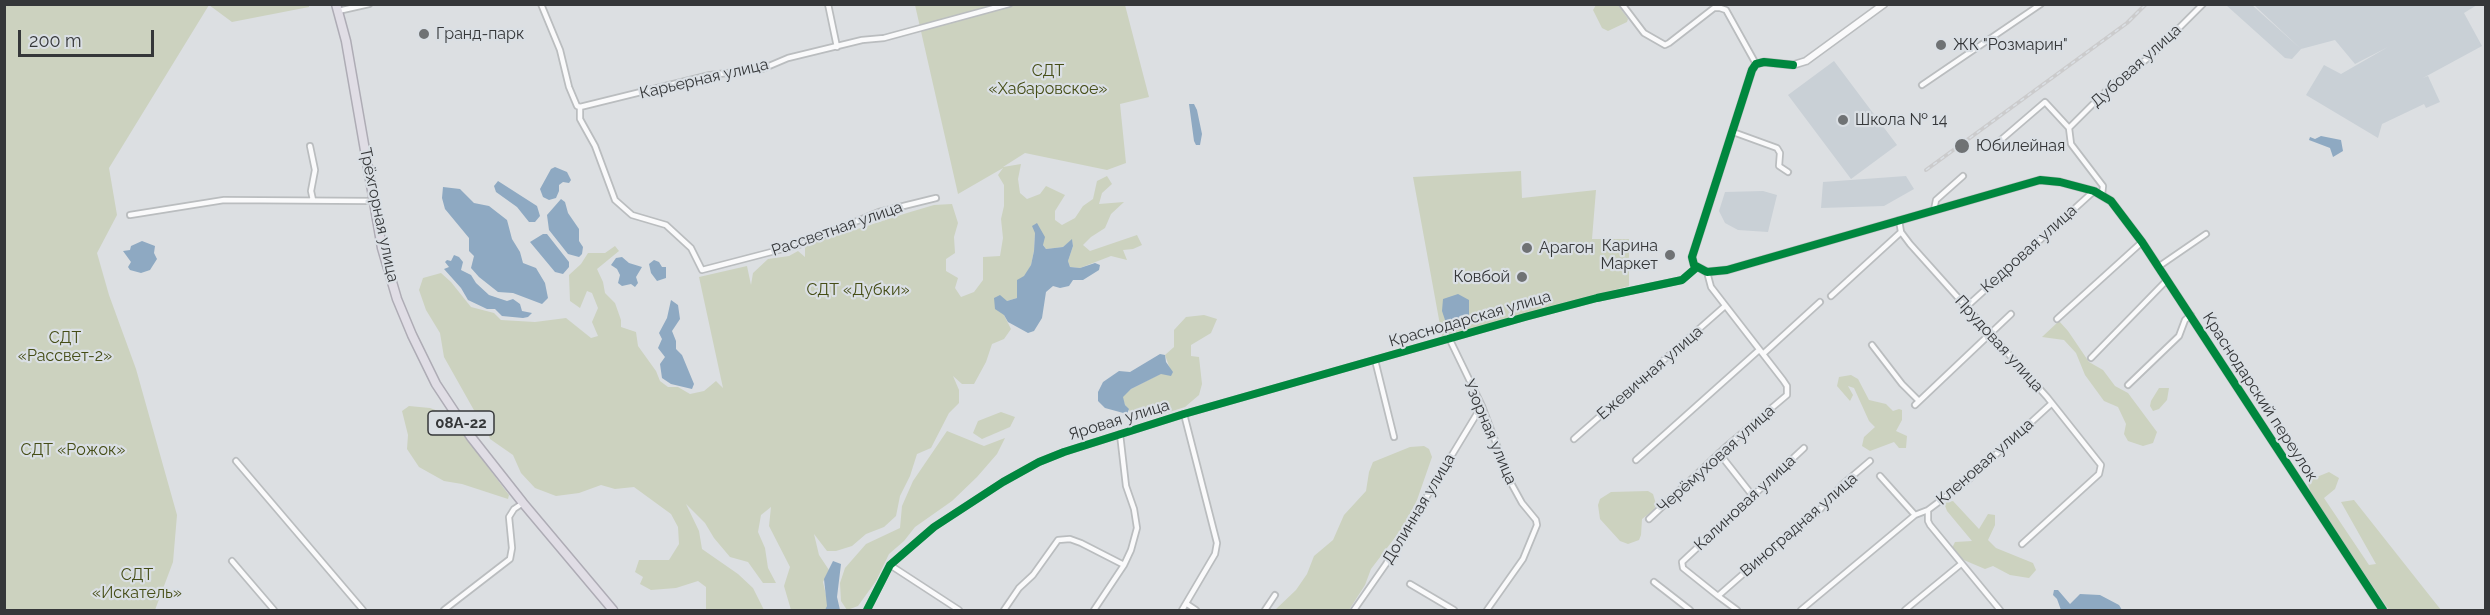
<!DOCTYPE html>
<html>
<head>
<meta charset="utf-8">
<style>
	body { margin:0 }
	#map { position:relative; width:2490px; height:615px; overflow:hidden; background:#dcdfe2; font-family:Raleway,sans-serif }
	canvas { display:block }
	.frame { position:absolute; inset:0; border:6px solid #353739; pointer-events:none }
	.scale { position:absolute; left:18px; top:30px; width:136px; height:27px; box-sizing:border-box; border:3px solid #353739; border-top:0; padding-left:8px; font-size:18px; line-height:21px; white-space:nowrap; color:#353739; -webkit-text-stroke:4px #dadfe4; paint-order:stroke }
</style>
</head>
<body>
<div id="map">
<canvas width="2490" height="615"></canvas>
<div class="frame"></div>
<div class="scale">200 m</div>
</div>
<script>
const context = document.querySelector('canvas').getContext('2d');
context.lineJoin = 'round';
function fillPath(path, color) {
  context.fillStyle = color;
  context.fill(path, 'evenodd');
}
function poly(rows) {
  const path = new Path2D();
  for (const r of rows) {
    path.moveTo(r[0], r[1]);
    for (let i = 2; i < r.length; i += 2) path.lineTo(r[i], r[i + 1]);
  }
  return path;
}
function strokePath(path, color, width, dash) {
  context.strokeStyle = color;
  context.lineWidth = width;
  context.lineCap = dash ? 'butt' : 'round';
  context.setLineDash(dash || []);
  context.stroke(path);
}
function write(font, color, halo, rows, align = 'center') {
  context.font = font + ' Raleway,sans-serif';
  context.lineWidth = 4.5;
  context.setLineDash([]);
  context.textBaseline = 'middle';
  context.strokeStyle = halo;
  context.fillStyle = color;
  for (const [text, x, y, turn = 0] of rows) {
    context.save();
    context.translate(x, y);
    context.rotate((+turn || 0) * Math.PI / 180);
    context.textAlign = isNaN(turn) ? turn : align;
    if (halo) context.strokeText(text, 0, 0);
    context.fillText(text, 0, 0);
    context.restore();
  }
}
fillPath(poly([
	[2226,5,2252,5,2301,49,2292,59,2285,58],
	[2254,5,2477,5,2464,13,2482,46,2423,78,2428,76,2440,102,2426,108,2424,104,2382,124,2378,138,2306,95,2324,65,2341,74,2388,47,2355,64,2335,40,2301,49],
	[1834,61,1897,145,1851,179,1788,95],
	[1906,176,1914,189,1884,206,1821,208,1823,182],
	[1763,191,1777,195,1768,232,1738,230,1725,223,1719,211,1725,192]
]), '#c9d0d6');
fillPath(poly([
	[4,5,309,5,309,7,232,22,209,5,109,168,117,215,97,253,109,295,136,369,177,515,173,562,155,610,5,610],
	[915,5,1125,5,1149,97,1120,104,1126,163,1107,170,1025,153,1003,167,1021,164,1018,179,1020,193,1027,199,1040,194,1046,186,1065,195,1055,211,1055,220,1062,225,1075,218,1083,206,1093,199,1097,181,1107,176,1112,184,1102,193,1099,204,1124,202,1111,214,1105,228,1091,237,1083,245,1090,251,1137,235,1142,245,1133,249,1123,250,1127,260,1111,256,1080,268,1070,267,1068,261,1073,246,1072,240,1063,247,1046,249,1035,233,1034,251,1031,265,1019,288,1017,298,1007,301,1004,315,1011,329,1004,339,992,344,986,362,974,384,962,384,953,376,959,390,959,403,949,413,931,448,917,454,910,476,900,496,896,516,884,527,866,534,852,546,836,551,827,551,814,534,819,555,829,570,823,582,829,608,827,610,791,610,784,586,790,567,769,526,771,507,761,515,758,532,765,548,768,568,776,583,763,583,748,562,730,557,714,538,705,523,686,504,699,531,702,549,738,574,753,588,764,610,706,610,706,587,698,581,676,588,651,590,640,584,643,577,635,572,639,560,669,560,679,544,678,527,671,514,634,487,615,489,601,485,579,493,556,496,535,488,521,473,513,455,490,439,486,427,478,421,475,412,444,357,440,333,426,310,419,290,423,278,441,273,451,282,471,307,494,313,501,320,535,322,566,318,591,338,598,336,592,322,598,308,592,293,587,291,580,308,570,301,569,275,581,264,588,253,605,253,615,246,619,251,597,269,603,282,605,293,615,303,621,320,621,327,636,332,638,346,656,371,660,381,668,387,678,387,690,394,704,391,716,381,723,388,699,277,747,266,751,285,753,273,768,259,789,256,798,251,805,257,805,246,907,213,934,205,952,204,958,223,954,237,955,253,946,259,946,271,958,278,955,288,961,297,974,292,983,280,983,257,1000,256,1003,238,1001,219,1004,206,1004,185,998,175,1003,168,958,194],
	[1596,5,1618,5,1628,19,1627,22,1608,31,1602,28,1593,10],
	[1521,171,1522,198,1596,190,1592,239,1629,239,1629,286,1442,336,1413,177],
	[1204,315,1217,319,1211,333,1191,345,1191,356,1199,357,1202,384,1199,395,1185,407,1160,415,1141,419,1132,414,1125,405,1122,397,1131,389,1170,369,1165,355,1174,347,1174,330,1186,317],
	[2059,321,2068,331,2089,362,2103,370,2115,386,2128,393,2157,432,2153,443,2143,446,2128,441,2124,434,2126,424,2118,407,2104,401,2085,375,2076,353,2064,340,2042,337],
	[1851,375,1858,379,1869,400,1886,404,1893,411,1899,409,1902,410,1902,420,1896,431,1907,436,1906,448,1899,448,1894,442,1870,451,1862,446,1864,437,1875,427,1869,421,1854,388,1848,386,1853,395,1850,401,1837,386,1839,377],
	[2159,388,2169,388,2167,400,2159,409,2153,411,2150,406,2151,401],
	[409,406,430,408,449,415,509,495,508,499,462,484,444,481,419,467,407,449,408,435,402,411],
	[1001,412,1015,417,1010,427,982,439,973,433,978,421],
	[947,431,984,446,1005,438,997,454,977,477,952,501,915,527,904,541,889,554,876,581,858,606,847,610,841,601,840,583,845,568,866,544,900,528,902,506,913,481],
	[1424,446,1429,449,1432,457,1417,500,1403,527,1371,569,1365,585,1349,610,1275,610,1296,590,1307,574,1314,556,1333,540,1344,515,1366,491,1369,472,1373,462,1410,447],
	[2329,472,2339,478,2335,489,2324,498,2369,565,2376,564,2341,502,2354,500,2441,610,2389,610,2312,497,2307,481],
	[1648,491,1653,494,1656,504,1654,510,1642,519,1641,535,1639,540,1628,544,1620,541,1600,519,1598,505,1600,499,1611,492],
	[1953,501,1979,529,1988,514,1995,515,1995,525,1988,540,1996,548,2033,563,2036,570,2029,578,2010,575,1993,566,1985,569,1959,558,1952,548,1955,542,1972,541,1947,511,1944,503]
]), '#ccd2bf');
fillPath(poly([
	[1189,104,1194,104,1197,110,1202,134,1200,145,1196,145,1194,141],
	[2321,136,2341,140,2343,151,2333,157,2330,148,2309,140,2310,137,2315,139],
	[555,167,567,172,571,180,569,183,563,182,559,185,559,191,556,198,549,200,543,197,540,189,551,169],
	[498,181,537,206,540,216,535,222,529,222,517,207,496,192,494,186],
	[443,187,460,189,474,203,489,206,507,220,512,239,520,252,523,263,536,268,545,283,548,298,542,304,513,293,498,292,479,277,471,268,474,256,469,251,469,238,445,209,442,198],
	[561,199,565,202,568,213,579,229,579,241,583,247,582,254,579,257,568,254,549,230,547,215],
	[1037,223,1045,237,1043,245,1046,249,1063,247,1072,239,1073,246,1068,261,1070,267,1080,268,1095,263,1100,265,1099,270,1083,280,1073,280,1069,286,1060,288,1053,286,1046,292,1042,318,1034,331,1028,333,1008,322,1004,315,995,309,994,298,1000,295,1007,301,1017,298,1017,280,1024,276,1031,265,1034,251,1035,233,1032,226],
	[543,234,547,234,569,262,569,267,563,274,555,272,530,242],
	[142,241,155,246,154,253,157,259,150,270,141,273,130,270,128,267,131,262,123,251,130,250,131,246],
	[454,255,459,257,463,262,461,270,471,275,476,283,489,295,507,301,513,299,520,304,522,311,532,313,528,317,523,318,502,316,495,309,487,309,468,300,461,288,444,269,449,267,445,262,447,260,451,261],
	[622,257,629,263,642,267,636,277,638,283,635,287,631,284,622,286,618,283,620,275,617,269,611,265,616,258],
	[654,260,659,262,662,267,666,267,666,278,657,281,651,273,649,264],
	[1458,294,1469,300,1469,317,1457,322,1446,323,1442,311,1443,299],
	[671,300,678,305,680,319,672,331,676,341,676,349,682,355,694,384,692,389,671,384,662,378,660,364,665,357,658,348,662,339,659,333,667,318],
	[1160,354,1165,355,1166,362,1173,372,1171,376,1161,374,1131,389,1123,397,1125,405,1129,409,1127,414,1105,408,1098,401,1098,392,1103,382,1119,371,1130,372],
	[833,561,841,564,837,597,840,610,825,610,827,606,824,579],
	[2054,590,2058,590,2070,604,2080,594,2100,595,2119,605,2122,610,2061,610,2057,599,2053,595]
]), '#8ea9c2');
const street = poly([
	[541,4,560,50,569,87,577,106,580,107],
	[828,4,837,47],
	[1622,4,1644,33,1665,45,1669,43,1714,8,1720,8,1726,10,1756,64],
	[338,11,369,4],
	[1922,85,2041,4],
	[580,107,580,119,595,146,615,200,632,215,666,225,691,248,702,270,802,244,879,212,936,198],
	[580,107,710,75,762,69,788,58,862,40,884,38,1009,4],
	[2069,128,2110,87,2152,55,2203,4],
	[1733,132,1777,148,1780,153,1779,166,1788,172],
	[1995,145,2045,102,2069,128,2071,144,2103,186,2102,195],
	[310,146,315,170,311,191,313,200],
	[1934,210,1936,200,1963,176],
	[130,215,224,200,372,201],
	[1899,220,1901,232,1910,244,2047,397,2101,465,2099,474,2022,544],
	[2158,267,2206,234],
	[1831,296,1901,232],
	[1965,308,2094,191],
	[2057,319,2142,242],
	[1450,340,1482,406,1511,483,1522,503,1536,520,1537,525,1523,559,1487,610],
	[1872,345,1902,384,1919,401],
	[1763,354,1820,302],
	[2091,358,2167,280],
	[1375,360,1394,437],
	[2128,385,2179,336,2185,320,2191,315],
	[1915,405,2011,314],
	[1574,439,1725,306],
	[1719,453,1752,495],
	[1636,460,1759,350],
	[236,461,363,610],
	[1880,476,1915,515],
	[1928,510,1928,521,1930,525,2000,610],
	[1649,519,1728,445,1787,395,1787,386,1783,380,1711,287,1707,272],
	[232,561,274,610],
	[890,565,959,610],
	[1654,582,1690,610],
	[1410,584,1454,610],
	[1718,596,1683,568,1682,562,1804,448],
	[1187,604,1196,610],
	[444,610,510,559,512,548,509,517,514,509,523,503],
	[867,610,890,565,934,527,1003,482,1039,462,1064,452,1184,414,1525,317,1597,298,1682,280,1697,267],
	[1004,610,1019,588,1033,575,1058,540,1070,539,1081,543,1124,565],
	[1094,610,1124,565,1131,550,1137,528,1134,509,1126,486,1120,434],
	[1182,610,1215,554,1217,543,1184,414],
	[1265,610,1275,595],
	[1354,610,1386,564,1481,407],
	[1737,610,1718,596,1783,539,1816,514,1843,484,1870,461],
	[1801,610,1915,515,1928,510,1968,480,2051,404],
	[1905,610,1961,564]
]);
const secondary = poly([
	[1884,4,1806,61,1793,65,1764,62,1756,64,1752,70,1692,257,1694,265,1707,272,1727,270,2040,180,2060,182,2094,191,2111,201,2142,242,2383,610]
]);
const highway = poly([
	[336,4,346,41,382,248,397,299,412,335,436,384,471,437,523,503,613,610]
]);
strokePath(street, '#babdbf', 8);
strokePath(secondary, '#babdbf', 9);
strokePath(highway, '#aeacb5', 11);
strokePath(street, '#fafafb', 4.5);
strokePath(secondary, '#fafafb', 6);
strokePath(highway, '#e0dde5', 8);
const rail = poly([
	[1926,170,2127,23,2146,4]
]);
strokePath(rail, '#cbcbcc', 4);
strokePath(rail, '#dadfe4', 1.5, [4.5]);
strokePath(poly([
	[1793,65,1764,62,1756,64,1752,70,1692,257,1694,265,1707,272,1727,270,2040,180,2060,182,2094,191,2111,201,2142,242,2383,610],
	[867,610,890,565,934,527,1003,482,1039,462,1064,452,1184,414,1525,317,1597,298,1682,280,1697,267]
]), '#00873e', 8);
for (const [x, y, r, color] of [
	[424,34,6,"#6f7274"],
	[1941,45,6,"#6f7274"],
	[1843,120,6,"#6f7274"],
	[1962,146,8,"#6f7274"],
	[1527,248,6,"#6f7274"],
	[1670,255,6,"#6f7274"],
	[1522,277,6,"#6f7274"]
]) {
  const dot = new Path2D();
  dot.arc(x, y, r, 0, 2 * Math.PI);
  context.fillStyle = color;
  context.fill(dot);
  strokePath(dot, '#dadfe4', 2);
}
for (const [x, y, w] of [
	[461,423,66]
]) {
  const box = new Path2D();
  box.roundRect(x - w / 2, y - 12, w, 24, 4.5);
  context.fillStyle = '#dadfe4';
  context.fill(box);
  strokePath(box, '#353739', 1.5);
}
write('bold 15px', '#353739', null, [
	["08А-22",461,423]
]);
write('16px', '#353739', '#dadfe4', [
	["Гранд-парк",436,34],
	["ЖК \"Розмарин\"",1953,45],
	["Школа № 14",1855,120],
	["Юбилейная",1976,146],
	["Карина",1658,246,"right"],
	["Маркет",1658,264,"right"],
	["Арагон",1539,248],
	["Ковбой",1510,277,"right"]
], 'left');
write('16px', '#353739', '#dadfe4', [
	["Дубовая улица",2136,66,-42],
	["Карьерная улица",704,79,-13],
	["Трёхгорная улица",379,215,78],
	["Рассветная улица",837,229,-19],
	["Кедровая улица",2029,249,-42],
	["Краснодарская улица",1470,319,-16],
	["Прудовая улица",1999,344,48],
	["Ежевичная улица",1650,373,-41],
	["Краснодарский переулок",2260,397,57],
	["Яровая улица",1119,420,-17],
	["Узорная улица",1490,432,67],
	["Черёмуховая улица",1716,459,-42],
	["Кленовая улица",1985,462,-41],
	["Калиновая улица",1745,503,-43],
	["Долинная улица",1419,509,-59],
	["Виноградная улица",1799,525,-41]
]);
write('16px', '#454d16', '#dadfe4', [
	["СДТ",1048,71],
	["«Хабаровское»",1048,89],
	["СДТ «Дубки»",858,290],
	["СДТ",65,338],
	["«Рассвет-2»",65,356],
	["СДТ «Рожок»",73,450],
	["СДТ",137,575],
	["«Искатель»",137,593]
]);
</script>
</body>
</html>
